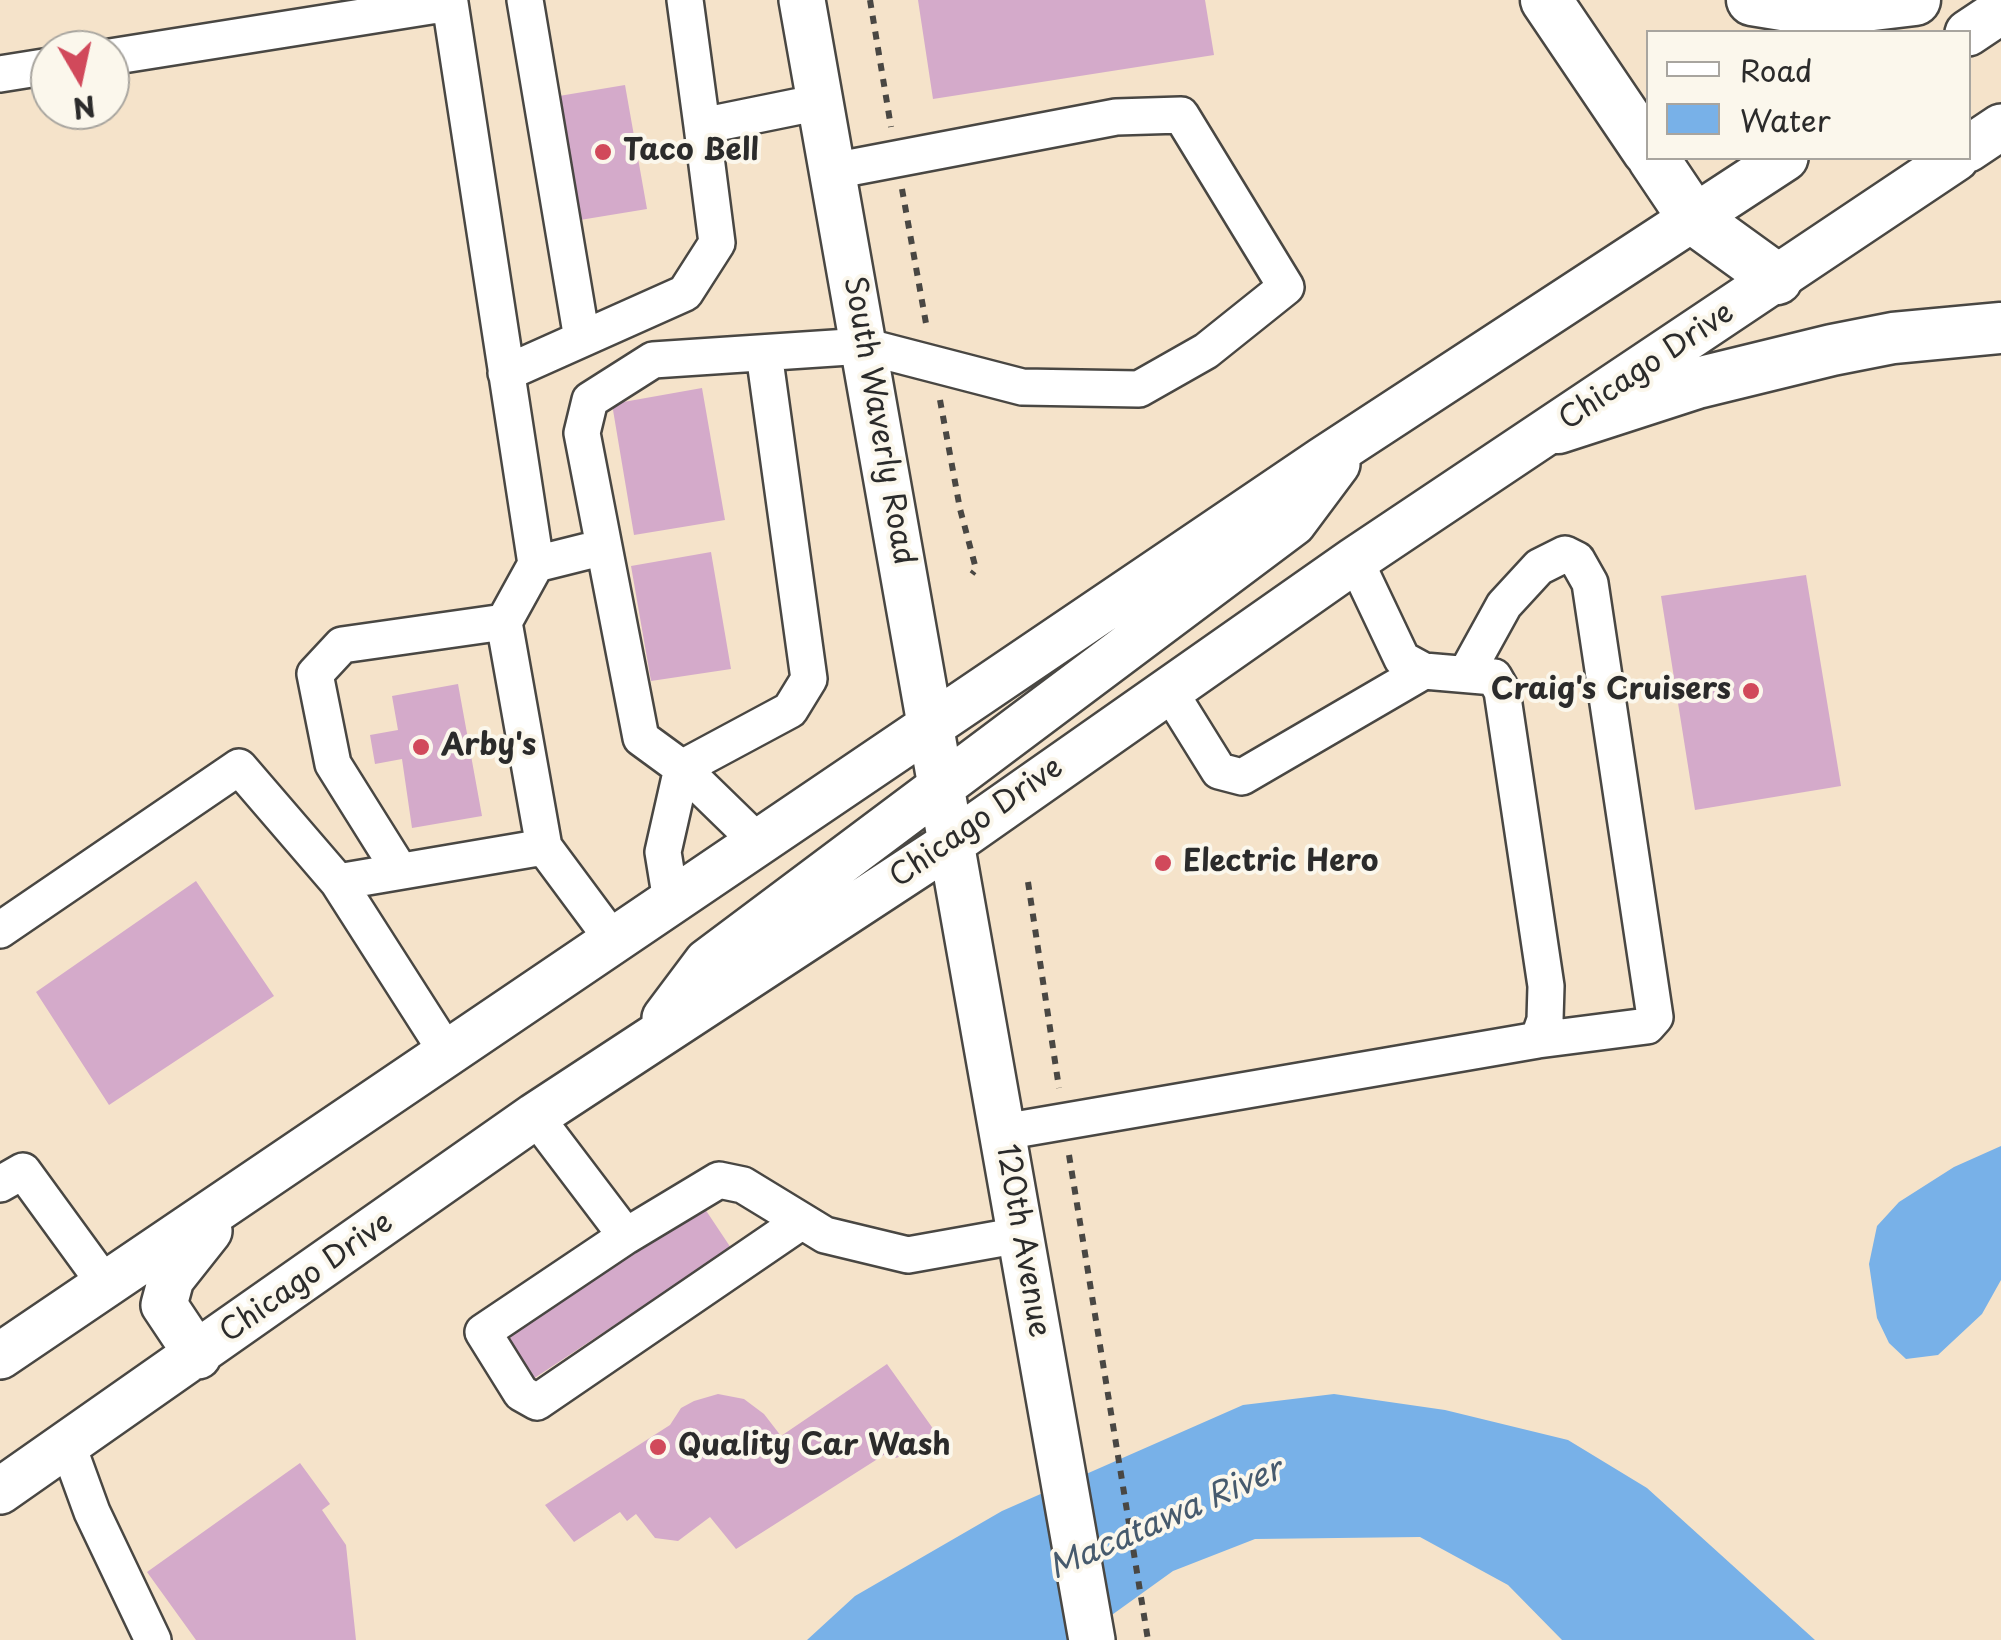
<!DOCTYPE html>
<html>
<head>
<meta charset="utf-8">
<style>
	body { margin:0 }
	#map { position:relative; width:2001px; height:1640px; overflow:hidden; background:#f5e3ca; font-family:"Playpen Sans",sans-serif }
	canvas { display:block }
	.legend { position:absolute; left:1646px; top:30px; width:325px; height:130px; box-sizing:border-box; background:#fbf7ec; border:2px solid #a8a59f; margin:0; padding:12px 18px; list-style:none; font-size:30px; color:#2b2b2b }
	.legend li { display:flex; align-items:center; gap:20px; height:50px }
	.legend b { width:50px; border:2px solid #a8a59f }
	.north { position:absolute; left:30px; top:30px; width:100px; height:100px; box-sizing:border-box; background:#fbf7ec; border:2px solid #a8a59f; border-radius:50%; rotate:171deg; font-size:28px; font-weight:700; line-height:40px; text-align:center; color:#2b2b2b }
	.north::after { content:''; display:block; margin:auto; width:35px; height:45px; background:#d1495b; clip-path:polygon(50% 0,100% 100%,50% 72%,0 100%) }
</style>
</head>
<body>
<div id="map">
<canvas width="2001" height="1640"></canvas>
<ul class="legend">
<li><b style="height:12px;background:#fff"></b>Road</li>
<li><b style="height:28px;background:#78b1e8"></b>Water</li>
</ul>
<div class="north">N</div>
</div>
<script>
const context = document.querySelector('canvas').getContext('2d');
context.lineJoin = 'round';
function fillPath(path, color) {
  context.fillStyle = color;
  context.fill(path, 'evenodd');
}
function poly(rows) {
  const path = new Path2D();
  for (const r of rows) {
    path.moveTo(r[0], r[1]);
    for (let i = 2; i < r.length; i += 2) path.lineTo(r[i], r[i + 1]);
  }
  return path;
}
function strokePath(path, color, width, dash) {
  context.strokeStyle = color;
  context.lineWidth = width;
  context.lineCap = dash ? 'butt' : 'round';
  context.setLineDash(dash || []);
  context.stroke(path);
}
function write(font, color, halo, rows, align = 'center') {
  context.font = font + ' "Playpen Sans",sans-serif';
  context.lineWidth = 8;
  context.setLineDash([]);
  context.textBaseline = 'middle';
  context.strokeStyle = halo;
  context.fillStyle = color;
  for (const [text, x, y, turn = 0] of rows) {
    context.save();
    context.translate(x, y);
    context.rotate((+turn || 0) * Math.PI / 180);
    context.textAlign = isNaN(turn) ? turn : align;
    if (halo) context.strokeText(text, 0, 0);
    context.fillText(text, 0, 0);
    context.restore();
  }
}
fillPath(poly([
	[2001,1146,2001,1280,1982,1314,1938,1355,1906,1359,1889,1343,1877,1318,1869,1264,1877,1226,1899,1202,1954,1167],
	[1334,1394,1445,1410,1568,1440,1647,1488,1815,1640,1562,1640,1508,1585,1420,1537,1255,1539,1173,1571,1077,1640,807,1640,855,1596,1002,1511,1243,1405]
]), '#78b1e8');
fillPath(poly([
	[918,0,1205,0,1214,55,933,99],
	[625,85,647,209,580,220,559,96],
	[702,388,725,520,634,535,612,404],
	[711,552,731,669,651,681,631,566],
	[1806,575,1841,786,1695,810,1661,596],
	[458,684,482,816,412,828,402,759,375,764,370,735,398,730,392,696],
	[196,881,274,996,109,1105,36,992],
	[701,1203,731,1248,524,1385,495,1341],
	[887,1364,934,1430,907,1454,896,1458,887,1453,736,1549,710,1517,678,1541,655,1538,636,1514,627,1521,620,1512,574,1542,545,1505,670,1425,681,1408,694,1401,718,1394,744,1399,764,1414,781,1436],
	[300,1463,330,1504,322,1510,346,1545,356,1640,196,1640,147,1572]
]), '#d4aaca');
const minor = poly([
	[525,0,582,339],
	[685,0,702,126,820,102],
	[110,57,450,3,536,564,504,622,544,847,613,940],
	[0,74,50,66],
	[506,373,685,293,717,243,702,126],
	[536,564,604,547],
	[1467,672,1504,605,1539,567,1565,554,1577,560,1590,583,1655,1017,1647,1026,1538,1040],
	[1168,689,1219,771,1242,777,1424,671],
	[758,842,682,768,641,738,582,433,590,400,653,360,864,346,1022,387,1139,389,1206,351,1286,287,1181,115,1116,117,833,171],
	[400,871,333,764,315,674,342,645,504,622],
	[338,882,544,847],
	[671,901,663,852,682,768,790,710,809,679,764,353],
	[0,930,239,767,338,882,446,1051],
	[535,1116,626,1236,719,1180,743,1185,825,1235,908,1255,1020,1235],
	[1003,1132,1538,1040,1545,1020,1546,986,1502,691,1494,677,1424,671,1402,659,1355,560],
	[0,1184,23,1171,106,1285],
	[626,1236,483,1332,521,1393,537,1402,799,1223],
	[68,1446,92,1512,153,1640]
]);
const major = poly([
	[802,0,1092,1640],
	[1968,33,2001,11],
	[1968,149,2001,127],
	[665,1018,707,962,1293,523,1337,464],
	[0,1356,1323,460,1785,158],
	[198,1356,164,1305,171,1279,209,1231],
	[0,1491,535,1116,953,842,1355,560,1956,158]
]);
const highway = poly([
	[1546,0,1648,151],
	[1752,0,1801,8,1848,8,1915,0],
	[1653,158,1694,219,1777,279],
	[1558,428,1697,383,1832,350,1893,338,2001,328]
]);
strokePath(minor, '#494743', 40);
strokePath(major, '#494743', 50);
strokePath(highway, '#494743', 55);
strokePath(poly([
	[870,0,891,127],
	[902,189,927,329],
	[940,400,960,509,976,569,972,574],
	[1028,882,1059,1088],
	[1069,1155,1148,1640]
]), '#494743', 6, [8, 8]);
strokePath(minor, '#fff', 35);
strokePath(major, '#fff', 45);
strokePath(highway, '#fff', 50);
for (const [x, y, r, color] of [
	[603,152,10,"#d1495b"],
	[1751,691,10,"#d1495b"],
	[421,747,10,"#d1495b"],
	[1163,863,10,"#d1495b"],
	[658,1447,10,"#d1495b"]
]) {
  const dot = new Path2D();
  dot.arc(x, y, r, 0, 2 * Math.PI);
  context.fillStyle = color;
  context.fill(dot);
  strokePath(dot, '#fbf7ec', 4);
}
write('bold 30px', '#2b2b2b', '#fbf7ec', [
	["Taco Bell",623,152],
	["Craig's Cruisers",1731,691,"right"],
	["Arby's",441,747],
	["Electric Hero",1183,863],
	["Quality Car Wash",678,1447]
], 'left');
write('30px', '#2b2b2b', '#fbf7ec', [
	["Chicago Drive",1647,367,-34],
	["South Waverly Road",878,421,80],
	["Chicago Drive",977,823,-35],
	["120th Avenue",1022,1241,80],
	["Chicago Drive",307,1278,-35]
]);
write('italic 32px', '#465a6d', '#fbf7ec', [
	["Macatawa River",1166,1520,-24]
]);
</script>
</body>
</html>
